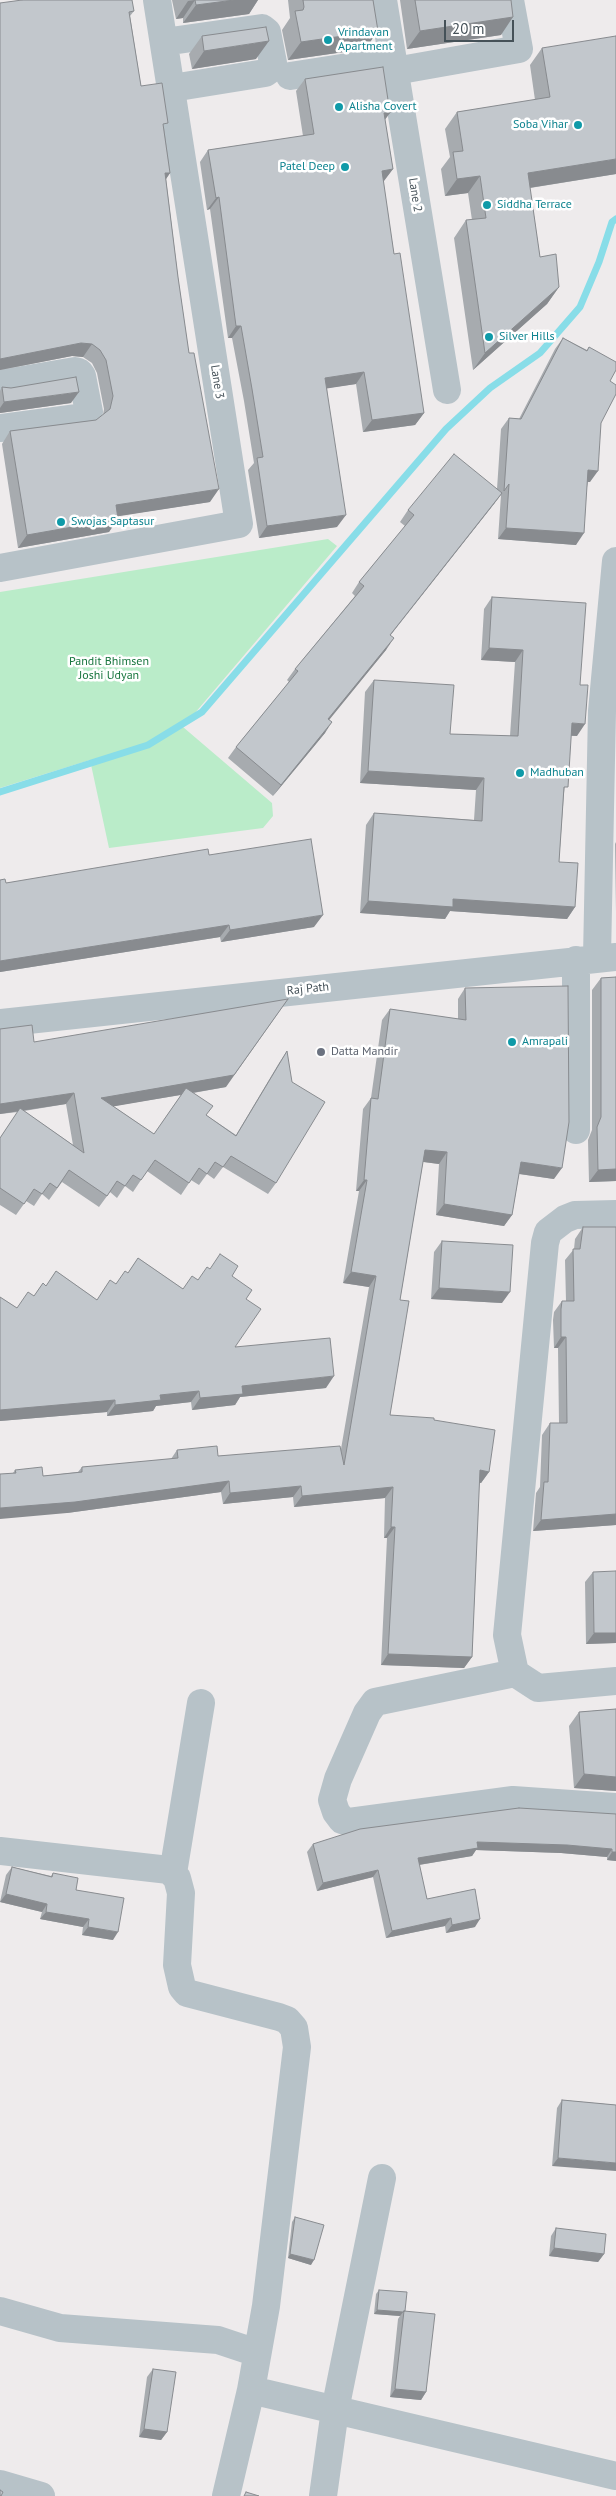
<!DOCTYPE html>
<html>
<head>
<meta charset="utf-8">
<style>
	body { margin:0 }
	#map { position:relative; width:616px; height:2496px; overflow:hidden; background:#eeebec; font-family:"PT Sans",sans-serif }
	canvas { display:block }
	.scale { position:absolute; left:444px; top:20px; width:70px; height:22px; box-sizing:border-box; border:2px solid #455158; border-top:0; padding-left:6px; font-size:15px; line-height:18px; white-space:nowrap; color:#455158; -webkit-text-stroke:4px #fff; paint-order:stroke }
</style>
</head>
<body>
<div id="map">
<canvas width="616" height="2496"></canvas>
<div class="scale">20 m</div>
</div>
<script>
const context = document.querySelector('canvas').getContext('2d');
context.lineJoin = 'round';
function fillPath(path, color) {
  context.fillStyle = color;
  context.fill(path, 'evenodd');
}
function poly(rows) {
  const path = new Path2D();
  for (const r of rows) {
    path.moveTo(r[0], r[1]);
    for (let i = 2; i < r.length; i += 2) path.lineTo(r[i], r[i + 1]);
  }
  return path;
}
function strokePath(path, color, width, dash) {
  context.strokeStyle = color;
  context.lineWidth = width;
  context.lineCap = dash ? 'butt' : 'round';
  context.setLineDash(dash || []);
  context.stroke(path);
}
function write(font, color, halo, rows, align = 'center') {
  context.font = font + ' "PT Sans",sans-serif';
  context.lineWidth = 5;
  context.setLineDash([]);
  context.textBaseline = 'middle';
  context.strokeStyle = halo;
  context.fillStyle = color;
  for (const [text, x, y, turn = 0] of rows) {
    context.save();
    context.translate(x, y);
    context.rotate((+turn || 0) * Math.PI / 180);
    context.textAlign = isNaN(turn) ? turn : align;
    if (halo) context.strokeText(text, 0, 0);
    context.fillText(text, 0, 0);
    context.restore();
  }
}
fillPath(poly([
	[328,539,337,546,183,727,272,803,273,816,263,828,109,848,90,760,0,788,0,592]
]), '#baecc9');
strokePath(poly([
	[0,792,148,745,202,712,446,429,490,388,540,353,580,307,599,262,612,222,616,219]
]), '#88dde8', 7);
strokePath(poly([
	[383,0,447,390],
	[164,42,262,28,267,32,273,63,272,68,265,73,172,88],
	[395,71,519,49,510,0],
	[290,76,393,60],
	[0,384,75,371,79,372,82,376,89,412,85,417,0,428],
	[0,568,239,524,157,0],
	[597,957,602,711,616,561],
	[576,960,576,1130],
	[0,1023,616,957],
	[616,1214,575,1215,565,1219,548,1232,545,1243,507,1635,515,1673,538,1688,616,1681],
	[515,1673,375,1702,367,1713,338,1779,332,1800,336,1812,342,1820,349,1822,513,1800,616,1807],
	[0,1851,169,1870,177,1878,181,1893,177,1965,182,1987,187,1993,279,2017,287,2020,294,2028,297,2047,266,2306,251,2390,616,2476],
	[173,1873,201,1703],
	[0,2311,60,2328,218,2340,257,2353],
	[0,2484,41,2496],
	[226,2496,251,2390],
	[323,2496,335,2410,382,2178]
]), '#b7c2c8', 28);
fillPath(poly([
	[172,0,258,0,249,14,183,23,183,18,176,19],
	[288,0,373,0,378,31,365,49,288,60,282,30,290,18],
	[400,0,511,0,501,35,407,49],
	[0,3,134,11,130,16,141,86,164,128,170,173,166,179,178,277,210,502,117,516,109,532,18,548,2,444,10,431,96,420,103,415,104,409,97,373,92,363,83,357,72,356,0,370],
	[202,36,256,59,192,69,189,54],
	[542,48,616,174,530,188,540,257,559,287,547,304,473,370,454,238,466,220,472,220,468,193,445,196,441,169,450,157,445,129,457,112,535,100,530,65],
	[305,79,385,120,393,169,383,181,394,254,424,413,415,425,363,432,356,384,327,388,337,527,259,538,248,470,254,463,244,401,232,338,228,338,210,209,207,210,200,162,208,150,303,136,296,91],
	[563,338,587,350,589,347,610,381,601,423,590,482,588,482,576,545,498,539,501,495,390,635,386,650,329,719,325,733,273,796,228,758,236,747,289,682,287,680,295,669,355,596,352,593,359,582,405,526,400,522,408,510,497,489,501,429,509,418,519,419,555,349],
	[2,387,11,388,71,403,0,413,0,391],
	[492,597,577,736,571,736,564,793,559,862,575,907,567,919,450,911,445,919,360,913,366,825,374,813,474,820,476,790,360,783,365,692,374,680,450,734,510,736,515,662,481,660,484,609],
	[616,842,616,912,615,844],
	[209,855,314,927,221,942,220,937,0,972,0,880,6,883],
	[616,977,616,1181,589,1182,588,1140,592,1130,592,990,601,978],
	[465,988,554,1179,519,1174,512,1215,504,1226,436,1215,439,1164,423,1162,400,1300,390,1415,434,1420,489,1472,481,1483,479,1483,472,1657,464,1668,381,1665,387,1538,384,1538,385,1498,294,1507,293,1497,223,1504,221,1492,67,1513,13,1473,15,1470,43,1476,78,1472,82,1467,171,1459,177,1450,218,1456,341,1449,369,1287,343,1283,359,1191,356,1191,363,1109,371,1098,382,1020,390,1009,458,1019,458,999],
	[0,1029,34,1042,226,1087,193,1093,206,1115,236,1135,279,1063,287,1051,276,1183,268,1194,223,1167,214,1179,207,1174,199,1185,191,1180,181,1195,147,1171,133,1192,125,1186,117,1198,110,1192,99,1207,62,1182,49,1200,42,1194,34,1206,26,1201,16,1215,0,1205,0,1138,18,1112,0,1114],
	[181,1095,154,1134,113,1106],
	[66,1104,73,1145,24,1111],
	[583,1227,616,1227,616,1525,533,1531,536,1493,540,1487,542,1435,550,1423,559,1423,558,1348,554,1348,553,1320,554,1312,562,1301,566,1301,565,1260,574,1249,575,1239],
	[442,1241,502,1303,431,1299,434,1252],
	[138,1258,183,1289,198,1280,210,1269,232,1276,246,1299,235,1347,326,1388,240,1397,235,1405,192,1410,191,1402,156,1406,153,1411,107,1416,107,1412,0,1421,0,1297,17,1308,34,1296,43,1283,46,1286,56,1271,97,1300,128,1273],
	[593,1572,616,1643,586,1644,585,1582],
	[616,1709,616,1791,574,1788,569,1726,579,1712],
	[616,1814,616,1861,607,1860,607,1857,561,1853,476,1850,472,1856,419,1865,427,1899,475,1927,446,1933,445,1926,386,1938,373,1877,317,1891,307,1852,313,1844],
	[12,1867,51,1876,53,1873,76,1890,113,1940,82,1935,83,1927,40,1919,42,1912,0,1902,6,1875],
	[562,2100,616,2105,552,2166,557,2108],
	[295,2217,311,2265,288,2258,292,2222],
	[556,2228,604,2254,598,2262,549,2256,551,2236],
	[379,2290,405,2311,426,2392,421,2400,390,2397,398,2319,400,2316,374,2314,376,2294],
	[153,2369,167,2432,161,2440,139,2437,147,2377]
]), '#a7abaf');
fillPath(poly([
	[195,0,183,18,176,19,188,1],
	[234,0,258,0,249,14,183,23,196,5],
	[513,17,501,35,407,49,420,31],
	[378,31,365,49,288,60,301,42],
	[269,41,256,59,192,69,204,51],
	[384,113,390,113,381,125],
	[616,159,616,174,516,190,528,173],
	[393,169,384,181,373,183,382,171],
	[165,173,170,173,162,185],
	[480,176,468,193,445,196,457,179],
	[219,197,210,209,207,210,216,198],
	[559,287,547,304,473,370,485,353],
	[236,326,241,326,232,338,228,338],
	[81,343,92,344,83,357,72,356,0,370,0,359],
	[364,372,356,384,317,390,325,378],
	[79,392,71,403,0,413,0,408,4,402],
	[424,413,415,425,363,432,372,420],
	[588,470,598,471,590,482,580,482],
	[219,489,210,502,107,518,116,505],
	[502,493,494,504,382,646,390,635],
	[346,515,337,527,259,538,267,526],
	[118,519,109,532,18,548,27,535],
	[506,528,584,533,576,545,498,539],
	[394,638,386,650,321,730,328,719],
	[489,648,523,650,515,662,481,660],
	[332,722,325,733,273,796,281,785],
	[572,723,585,724,577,736,563,735],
	[368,771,484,778,476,790,360,783],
	[453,899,575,907,567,919,450,911,445,919,360,913,368,901],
	[323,915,314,927,221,942,230,930],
	[229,925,220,937,0,972,0,961],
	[288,999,226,1087,93,1110,101,1098],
	[74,1093,66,1104,0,1114,0,1104],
	[425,1150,447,1152,439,1164,417,1161],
	[521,1162,562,1168,554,1179,513,1173],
	[616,1169,616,1181,589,1182,598,1170],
	[364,1180,367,1180,359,1191,356,1191],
	[444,1204,512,1215,504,1226,436,1215],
	[351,1272,376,1276,369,1287,343,1283],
	[439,1288,510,1292,502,1303,431,1299],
	[561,1337,566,1337,558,1348,554,1348],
	[334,1376,326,1388,240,1397,235,1405,192,1410,200,1398,242,1386],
	[199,1391,191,1402,156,1406,153,1411,107,1416,115,1405,160,1395],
	[115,1400,107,1412,0,1421,0,1410],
	[480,1470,489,1472,481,1483,472,1481],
	[229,1481,221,1492,67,1513,0,1519,0,1508],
	[301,1486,293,1497,223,1504,230,1493],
	[393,1487,385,1498,294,1507,302,1496],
	[616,1514,616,1525,533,1531,541,1520],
	[391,1527,395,1527,387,1538,384,1538],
	[594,1633,616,1633,616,1643,586,1644],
	[388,1654,472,1657,464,1668,381,1665],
	[584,1774,616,1777,616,1791,574,1788],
	[477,1842,567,1845,612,1849,607,1857,561,1853,476,1850,472,1856,412,1866,418,1858],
	[612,1852,616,1852,616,1861,607,1860],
	[378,1870,373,1877,317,1891,323,1883],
	[6,1894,47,1904,42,1912,0,1902],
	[46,1912,89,1919,83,1927,40,1919],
	[451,1918,445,1926,386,1938,392,1931],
	[480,1919,475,1927,446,1933,452,1925],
	[88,1927,118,1932,113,1940,82,1935],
	[558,2158,616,2163,616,2171,552,2166],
	[554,2248,604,2254,598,2262,549,2256],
	[290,2254,314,2260,311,2265,288,2258],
	[377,2310,403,2312,400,2316,374,2314],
	[395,2389,426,2392,421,2400,390,2397],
	[144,2429,167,2432,161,2440,139,2437]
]), '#888b8f');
const building = poly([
	[22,0,132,0,134,11,129,12,141,86,162,83,168,123,163,124,170,173,165,173,178,277,189,353,194,353,219,489,116,505,118,519,27,535,10,431,96,420,110,409,113,396,106,360,100,350,92,344,81,343,0,359,0,3,22,0],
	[195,0,234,0,196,5,195,0],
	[303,0,373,0,378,31,301,42,295,11,303,10,304,7,303,0],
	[415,0,511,0,513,17,420,31,415,0],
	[266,27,269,41,204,51,202,36,266,27],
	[616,36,616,159,528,173,540,257,556,254,559,287,485,353,466,220,486,218,480,176,457,179,453,152,463,151,457,112,550,97,542,48,616,36],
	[383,67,390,113,384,113,393,169,382,171,394,254,400,253,424,413,372,420,364,372,325,378,346,515,267,526,257,458,263,457,252,389,241,326,236,326,219,197,216,198,208,150,314,134,305,79,383,67],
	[563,338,587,351,589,347,616,362,616,370,610,381,616,385,616,394,601,423,598,471,588,470,584,533,506,528,509,484,504,491,509,418,521,419,563,338],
	[76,377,79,392,4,402,2,387,11,388,76,377],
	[454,454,502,493,390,635,394,638,328,719,332,722,281,785,236,747,298,671,295,669,364,586,359,582,414,515,408,510,454,454],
	[492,597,586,603,580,685,588,685,585,724,572,723,568,787,564,787,559,862,578,863,575,907,453,899,453,907,368,901,374,813,482,821,484,778,368,771,374,680,454,685,450,734,518,736,523,650,489,648,492,597],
	[311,839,323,915,230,930,229,925,0,961,0,880,5,879,6,883,208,849,209,855,311,839],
	[616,977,616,1169,598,1170,597,1127,601,1117,601,978,616,977],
	[568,986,569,1122,562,1168,521,1162,512,1215,444,1204,447,1152,425,1150,400,1300,409,1301,390,1415,434,1418,434,1420,495,1430,489,1472,480,1470,472,1657,388,1654,395,1527,391,1527,393,1487,302,1496,301,1486,230,1493,229,1481,75,1502,0,1508,0,1474,16,1473,15,1470,42,1467,43,1476,82,1472,82,1467,178,1458,177,1450,217,1446,218,1456,340,1446,344,1465,376,1276,351,1272,367,1180,364,1180,371,1098,378,1099,390,1009,466,1020,465,988,568,986],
	[288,999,234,1075,101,1098,154,1134,186,1088,213,1106,206,1115,236,1136,287,1051,292,1082,325,1102,276,1183,231,1156,223,1167,215,1162,207,1174,199,1168,189,1183,155,1160,141,1180,133,1175,125,1186,117,1181,107,1196,69,1170,57,1188,50,1183,42,1194,34,1189,24,1204,0,1188,0,1138,20,1108,84,1153,74,1093,0,1104,0,1029,32,1025,34,1042,288,999],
	[583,1227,616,1227,616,1514,541,1520,544,1482,548,1482,550,1423,567,1423,566,1337,561,1337,561,1309,562,1301,574,1301,573,1249,580,1249,583,1227],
	[442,1241,513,1245,510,1292,439,1288,442,1241],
	[220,1254,238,1266,232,1276,252,1290,246,1299,261,1309,235,1347,330,1338,334,1376,242,1386,243,1394,200,1398,199,1391,160,1395,161,1400,115,1405,115,1400,0,1410,0,1297,17,1308,28,1292,34,1296,43,1283,46,1286,56,1271,97,1300,110,1280,116,1284,125,1271,128,1273,138,1258,183,1289,192,1276,198,1280,207,1267,210,1269,220,1254],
	[616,1571,616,1633,594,1633,593,1572,616,1571],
	[616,1709,616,1777,584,1774,579,1712,616,1709],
	[519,1808,616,1814,616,1852,612,1852,612,1849,567,1845,477,1842,478,1848,418,1858,427,1899,475,1889,480,1919,452,1925,451,1918,392,1931,378,1870,323,1883,313,1844,360,1829,519,1808],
	[12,1867,52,1877,53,1873,78,1878,76,1890,124,1898,118,1932,88,1927,89,1919,46,1912,47,1904,6,1894,12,1867],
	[562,2100,616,2105,616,2163,558,2158,562,2100],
	[295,2217,324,2225,314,2260,290,2254,295,2217],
	[556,2228,606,2234,604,2254,554,2248,556,2228],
	[379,2290,407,2292,405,2311,404,2311,403,2312,377,2310,379,2290],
	[404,2311,435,2314,426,2392,395,2389,404,2311],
	[153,2369,176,2372,167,2432,144,2429,153,2369],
	[0,2490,3,2492,1,2496,0,2496,0,2490],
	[246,2492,259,2496,244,2496,246,2492]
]);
fillPath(building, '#c2c7cc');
strokePath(building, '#888b8f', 1);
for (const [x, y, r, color] of [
	[328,40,5,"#0f9aa8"],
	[339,107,5,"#0f9aa8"],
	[578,125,5,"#0f9aa8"],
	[345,167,5,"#0f9aa8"],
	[487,205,5,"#0f9aa8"],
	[489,337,5,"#0f9aa8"],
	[61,522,5,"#0f9aa8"],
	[520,773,5,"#0f9aa8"],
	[512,1042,5,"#0f9aa8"],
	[321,1052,5,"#6b7280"]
]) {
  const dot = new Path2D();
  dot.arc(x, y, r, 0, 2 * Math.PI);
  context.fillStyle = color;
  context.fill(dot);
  strokePath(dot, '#fff', 2);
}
write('12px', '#0d838f', '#fff', [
	["Vrindavan",338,33],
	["Apartment",338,47],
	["Alisha Covert",349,107],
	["Soba Vihar",568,125,"right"],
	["Patel Deep",335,167,"right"],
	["Siddha Terrace",497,205],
	["Silver Hills",499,337],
	["Swojas Saptasur",71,522],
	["Madhuban",530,773],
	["Amrapali",522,1042]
], 'left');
write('12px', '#455158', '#fff', [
	["Lane 2",415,195,81],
	["Lane 3",217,382,81],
	["Raj Path",308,989,-6]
]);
write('12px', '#19763f', '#fff', [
	["Pandit Bhimsen",109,662],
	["Joshi Udyan",109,676]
]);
write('12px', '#5b616d', '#fff', [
	["Datta Mandir",331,1052]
], 'left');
</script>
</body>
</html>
